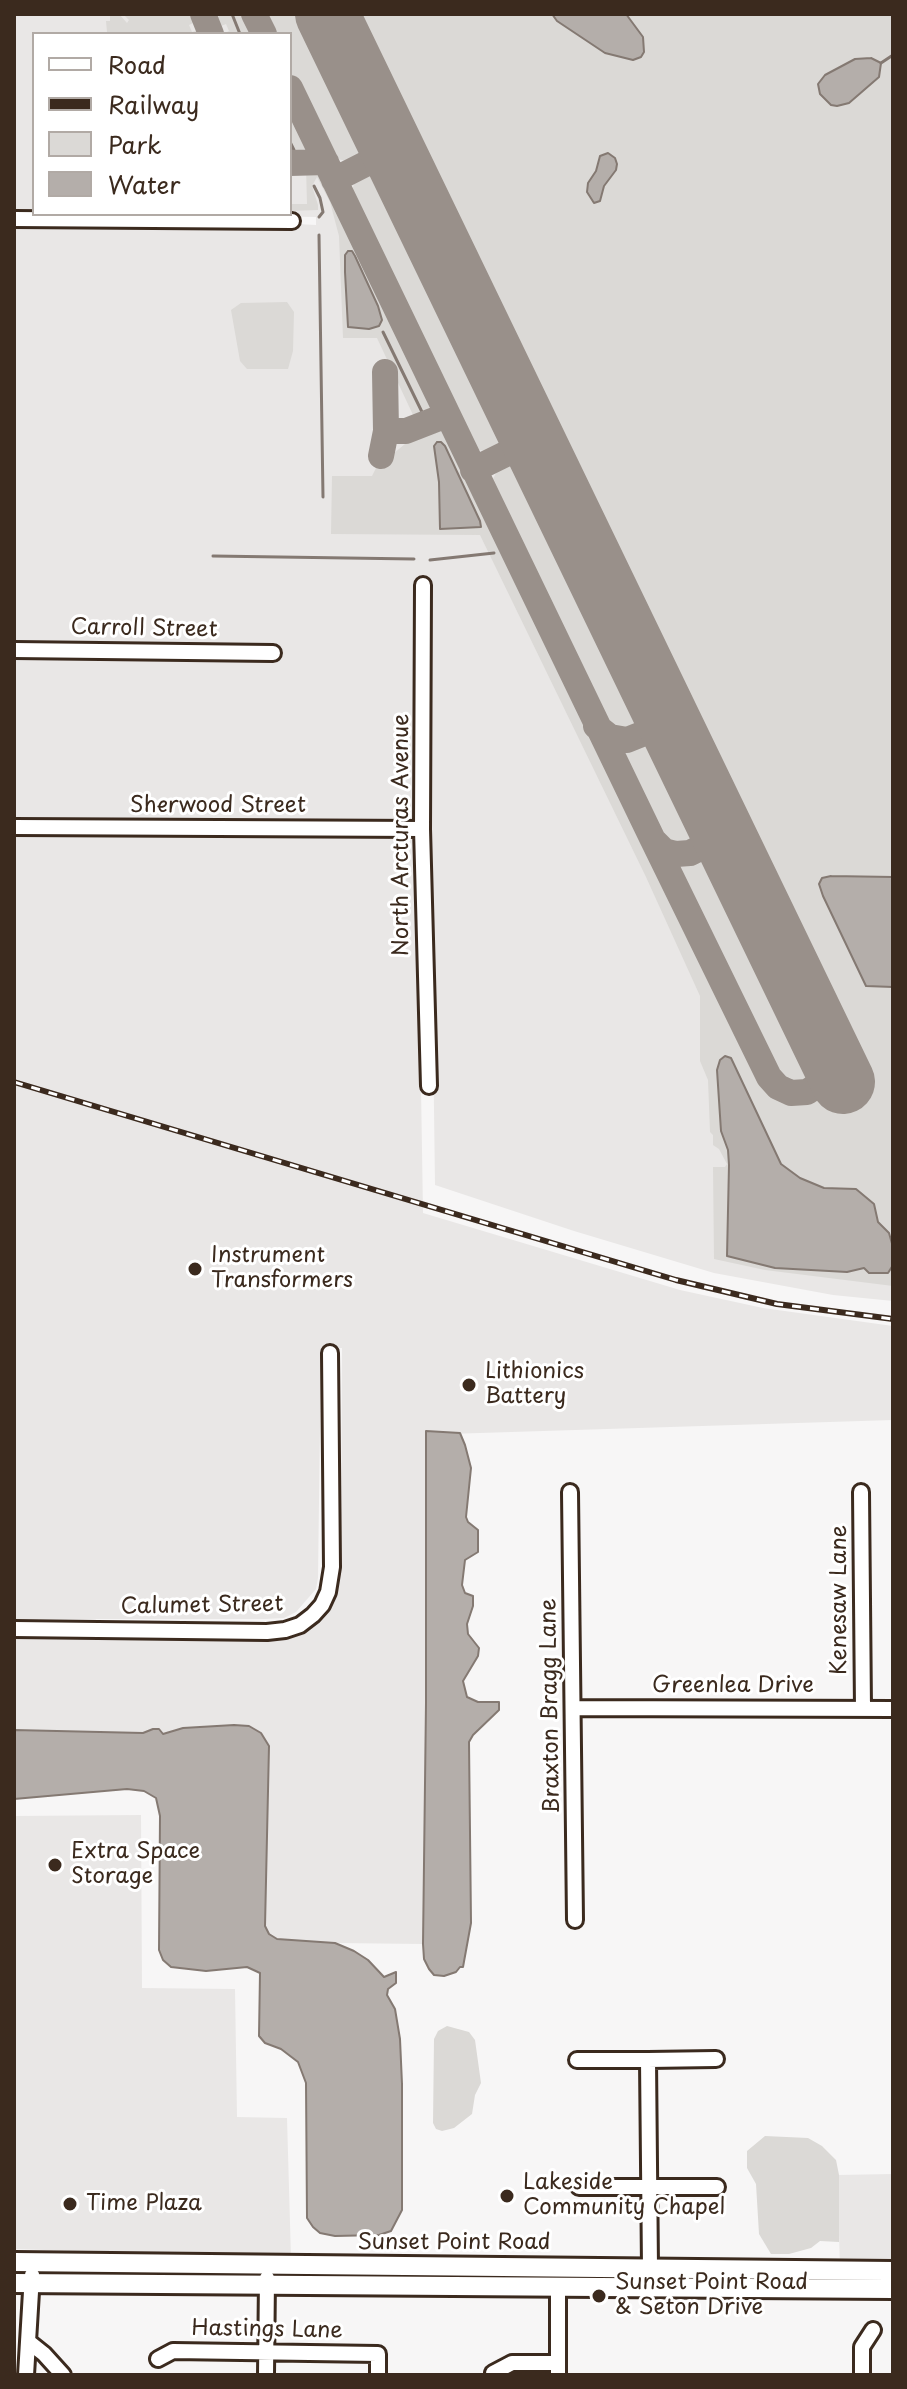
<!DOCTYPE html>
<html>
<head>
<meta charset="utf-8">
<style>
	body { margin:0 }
	#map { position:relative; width:907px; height:2389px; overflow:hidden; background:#f7f6f6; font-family:"Playpen Sans",sans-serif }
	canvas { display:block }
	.frame { position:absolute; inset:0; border:16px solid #3b2a1e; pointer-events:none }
	.legend { position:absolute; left:32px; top:32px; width:260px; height:184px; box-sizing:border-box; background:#fff; border:2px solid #b1aaa5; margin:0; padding:10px 14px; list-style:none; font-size:24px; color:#3b2a1e }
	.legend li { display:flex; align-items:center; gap:16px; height:40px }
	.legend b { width:40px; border:2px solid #b1aaa5 }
</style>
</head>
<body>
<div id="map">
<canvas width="907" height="2389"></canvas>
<div class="frame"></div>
<ul class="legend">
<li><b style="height:10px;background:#fff"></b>Road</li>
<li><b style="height:10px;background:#3b2a1e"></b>Railway</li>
<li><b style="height:22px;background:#dbd9d6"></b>Park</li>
<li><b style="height:22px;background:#b4aeaa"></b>Water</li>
</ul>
</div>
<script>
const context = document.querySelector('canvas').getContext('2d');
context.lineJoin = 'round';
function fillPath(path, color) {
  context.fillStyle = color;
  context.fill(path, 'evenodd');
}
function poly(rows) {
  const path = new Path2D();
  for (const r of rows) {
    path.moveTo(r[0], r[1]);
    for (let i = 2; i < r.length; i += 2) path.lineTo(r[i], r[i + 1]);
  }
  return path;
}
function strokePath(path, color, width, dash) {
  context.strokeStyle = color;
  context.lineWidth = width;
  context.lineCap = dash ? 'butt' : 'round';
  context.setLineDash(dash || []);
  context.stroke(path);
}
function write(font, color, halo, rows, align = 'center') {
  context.font = font + ' "Playpen Sans",sans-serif';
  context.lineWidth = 6;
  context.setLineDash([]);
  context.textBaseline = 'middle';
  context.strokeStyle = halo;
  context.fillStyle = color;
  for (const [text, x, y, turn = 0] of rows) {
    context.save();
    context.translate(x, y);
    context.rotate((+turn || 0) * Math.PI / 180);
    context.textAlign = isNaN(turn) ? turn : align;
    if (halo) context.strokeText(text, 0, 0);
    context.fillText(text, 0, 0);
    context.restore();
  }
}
fillPath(poly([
	[14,14,395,14,893,751,893,1301,833,1295,714,1273,574,1231,435,1185,427,579,418,580,417,824,14,821,14,656,277,658,278,648,14,645,14,225,296,227,297,224,316,225,316,217,112,214,290,214,290,34,34,34,34,214,14,214],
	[14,832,417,835,423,1213,680,1290,763,1308,893,1326,893,1420,448,1434,426,1431,426,1703,423,1944,335,1943,277,1939,269,1935,265,1927,261,1733,250,1726,233,1725,184,1728,163,1734,153,1729,143,1733,14,1730,14,1639,286,1639,302,1634,317,1624,328,1612,336,1598,341,1565,342,1348,321,1348,318,1578,316,1589,296,1612,284,1618,265,1619,14,1619],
	[141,1815,142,1988,235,1989,237,2117,287,2118,291,2258,14,2249,14,1816],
	[893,2174,893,2266,840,2265,837,2175],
	[37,2268,262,2271,262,2279,37,2278]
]), '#e9e7e6');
fillPath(poly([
	[110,14,119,14,127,23,129,20,123,14,199,14,200,20,189,25,192,32,203,29,208,34,80,34,107,32,106,21,110,21],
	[222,14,247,14,256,34,223,34,229,31,226,24,216,28,212,21],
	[262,14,309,14,367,133,366,148,357,158,347,161,337,159,329,154,290,73,290,34,271,34],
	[345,14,893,14,893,877,863,876,819,884,823,896,866,986,893,987,893,1247,889,1233,878,1222,874,1204,856,1189,824,1188,800,1178,781,1164,731,1058,721,1131,729,1150,728,1185,775,1268,847,1272,855,1271,858,1268,892,1268,893,1265,893,1286,765,1270,714,1259,713,1167,725,1167,727,1164,719,1149,713,1145,713,1135,710,1132,708,1080,700,1061,700,996,646,877,480,535,331,534,332,476,372,476,376,468,405,444,415,440,431,429,438,428,447,432,765,1084,775,1094,793,1100,810,1098,858,1076],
	[445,446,480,521,481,527,440,528,439,482,434,447],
	[290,103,307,137,306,150,297,159,290,159],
	[306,167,326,177,432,399,433,406,430,413,425,417,418,419,414,417,377,338,343,338,339,236,330,202,317,177,312,186,318,205,318,210,290,211,290,168,291,204,307,204],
	[355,256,378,306,349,327,345,272],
	[369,175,381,175,389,181,507,423,506,434,498,447,488,451,478,450,469,446,350,198,354,184,358,180],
	[287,302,294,312,293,351,288,369,247,369,240,361,231,310,241,303],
	[508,466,517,466,530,472,642,703,639,720,630,729,615,731,603,723,489,487,496,473],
	[658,739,700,825,699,834,690,843,674,845,659,836,615,749,634,749],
	[714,854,816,1066,817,1074,814,1081,802,1087,787,1086,775,1076,672,863,697,862],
	[447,2026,469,2032,475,2040,481,2083,475,2095,472,2114,454,2128,442,2131,436,2129,433,2123,434,2039,438,2031],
	[765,2136,808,2138,822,2146,836,2160,839,2175,839,2242,820,2241,811,2248,789,2254,771,2254,759,2234,756,2184,747,2168,747,2151]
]), '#dbd9d6');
const water = poly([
	[552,14,626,14,643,37,644,52,641,57,633,60,605,53,557,21,552,14],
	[871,58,881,63,879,77,849,103,837,106,831,105,820,94,818,84,825,75,855,59,871,58],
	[608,153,615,158,617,164,616,170,604,186,600,201,594,203,587,192,588,183,596,171,600,156,608,153],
	[348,251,352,251,355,256,378,306,382,320,379,326,369,329,348,327,345,272,345,255,348,251],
	[437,442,441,442,445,446,480,521,481,527,440,529,439,482,434,446,437,442],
	[831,876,893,877,893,987,866,986,823,896,819,884,822,878,831,876],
	[725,1056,731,1058,781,1164,800,1178,824,1188,856,1189,874,1204,878,1222,889,1233,893,1247,893,1265,888,1273,869,1273,864,1268,847,1272,775,1268,727,1256,729,1165,728,1150,721,1131,717,1070,720,1060,725,1056],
	[426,1431,460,1433,465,1445,471,1468,466,1517,468,1522,478,1530,478,1552,465,1560,462,1585,465,1593,473,1596,473,1606,467,1624,468,1634,479,1648,478,1656,463,1681,467,1697,478,1702,499,1702,499,1710,473,1735,469,1742,471,1923,463,1967,460,1967,456,1972,444,1976,434,1975,429,1969,424,1959,423,1944,426,1703,426,1431],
	[234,1725,249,1726,261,1733,269,1746,265,1926,269,1934,277,1939,335,1943,354,1951,368,1960,384,1977,396,1972,396,1983,388,1989,387,1995,395,2009,400,2039,402,2084,402,2210,391,2231,379,2235,335,2236,320,2233,313,2227,307,2218,306,2083,298,2062,281,2049,265,2043,259,2036,260,1973,247,1967,206,1971,171,1967,163,1960,159,1950,160,1816,156,1798,144,1791,127,1789,14,1799,14,1730,143,1733,153,1729,159,1729,163,1734,183,1728,234,1725]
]);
fillPath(water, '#b4aeaa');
strokePath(water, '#847972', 2);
strokePath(poly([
	[232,14,240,34],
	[881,63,893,55],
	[290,142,294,150],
	[314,186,320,198,323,212,319,217],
	[319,235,323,497],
	[383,332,422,412],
	[213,556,414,559],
	[430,560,494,553]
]), '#847972', 3);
strokePath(poly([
	[203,14,211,34],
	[254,14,264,34],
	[290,88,653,840,664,851,676,854,690,853,700,848,708,838,713,815],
	[290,163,326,162],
	[334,180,393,150],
	[385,372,386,431,406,431,447,415],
	[381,456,386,431],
	[473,470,534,440],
	[596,726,610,737,627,740,642,734,651,725,656,713,656,695],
	[653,840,769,1077,778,1087,791,1093,807,1092,819,1084,826,1072,827,1050]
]), '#99908a', 26);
strokePath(poly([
	[327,14,843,1082]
]), '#99908a', 64);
const minor = poly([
	[14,219,292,221],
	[423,585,422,829,429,1086],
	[14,650,273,653],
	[14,827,422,829],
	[570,1492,575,1920],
	[861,1492,863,1709],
	[14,1629,267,1632,285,1630,300,1625,313,1615,322,1605,328,1592,332,1567,330,1353],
	[573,1708,893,1709],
	[577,2060,648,2060,650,2268],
	[648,2060,716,2059],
	[579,2187,717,2187],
	[558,2287,558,2375],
	[29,2342,44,2354,63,2375],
	[158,2359,173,2351,378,2354,378,2375],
	[493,2373,512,2363,558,2363],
	[26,2375,32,2275],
	[266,2375,267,2278],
	[862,2375,862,2347,873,2330]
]);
const major = poly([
	[14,2262,893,2271],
	[14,2283,893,2289]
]);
strokePath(minor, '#3b2a1e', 20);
strokePath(major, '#3b2a1e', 24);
strokePath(minor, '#fff', 14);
strokePath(major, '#fff', 18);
const rail = poly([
	[14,1082,676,1280,777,1304,893,1319]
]);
strokePath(rail, '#3b2a1e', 6);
strokePath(rail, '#fff', 3, [9]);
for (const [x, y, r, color] of [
	[195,1269,8,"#3b2a1e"],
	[469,1385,8,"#3b2a1e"],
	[55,1865,8,"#3b2a1e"],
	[507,2196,8,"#3b2a1e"],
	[70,2204,8,"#3b2a1e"],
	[599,2296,8,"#3b2a1e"]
]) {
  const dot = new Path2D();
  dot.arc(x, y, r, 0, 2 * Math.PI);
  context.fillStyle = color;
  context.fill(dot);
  strokePath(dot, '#fff', 3);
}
write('22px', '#3b2a1e', '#fff', [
	["Carroll Street",144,629,1],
	["Sherwood Street",218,806],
	["North Arcturas Avenue",402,835,-90],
	["Kenesaw Lane",840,1600,-90],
	["Calumet Street",202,1606,-1],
	["Greenlea Drive",733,1686],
	["Braxton Bragg Lane",551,1706,-91],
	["Sunset Point Road",454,2243],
	["Hastings Lane",267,2330,1]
]);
write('22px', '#3b2a1e', '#fff', [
	["Instrument",211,1256],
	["Transformers",211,1281],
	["Lithionics",485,1372],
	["Battery",485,1397],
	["Extra Space",71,1852],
	["Storage",71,1877],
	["Lakeside",523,2183],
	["Community Chapel",523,2208],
	["Time Plaza",86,2204],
	["Sunset Point Road",615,2283],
	["& Seton Drive",615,2308]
], 'left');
</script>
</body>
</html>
